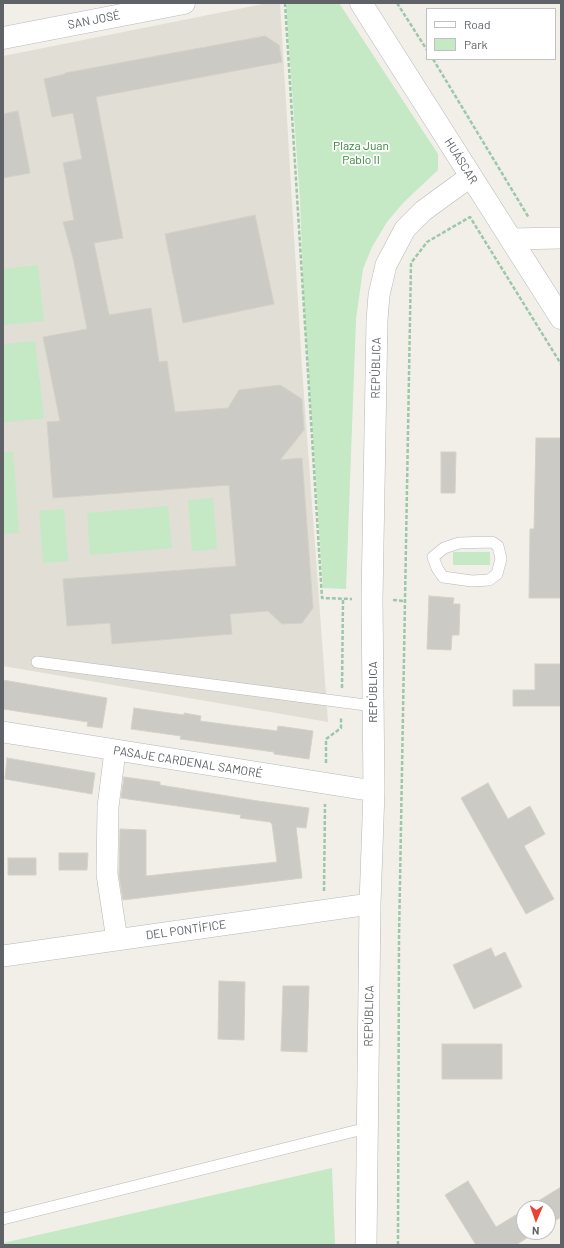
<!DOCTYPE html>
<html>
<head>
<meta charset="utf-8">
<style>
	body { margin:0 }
	#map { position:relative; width:564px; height:1248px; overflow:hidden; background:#f1efe8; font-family:Barlow,sans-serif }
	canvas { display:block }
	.frame { position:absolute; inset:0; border:4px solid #5f6368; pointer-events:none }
	.legend { position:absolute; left:426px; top:8px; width:130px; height:52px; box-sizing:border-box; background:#fff; border:1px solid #bfc1c3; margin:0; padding:5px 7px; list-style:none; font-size:12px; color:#5f6368 }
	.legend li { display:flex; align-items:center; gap:8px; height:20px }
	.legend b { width:20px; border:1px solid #bfc1c3 }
	.north { position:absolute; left:516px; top:1200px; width:40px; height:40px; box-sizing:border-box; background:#fff; border:1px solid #bfc1c3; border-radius:50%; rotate:182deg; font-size:11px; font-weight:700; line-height:16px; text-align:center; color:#5f6368 }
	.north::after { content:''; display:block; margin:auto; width:14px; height:18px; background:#ea4335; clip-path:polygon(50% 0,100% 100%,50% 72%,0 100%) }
</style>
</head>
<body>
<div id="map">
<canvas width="564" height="1248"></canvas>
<div class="frame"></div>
<ul class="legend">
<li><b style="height:5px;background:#fff"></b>Road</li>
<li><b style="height:11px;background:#c5e8c5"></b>Park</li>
</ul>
<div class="north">N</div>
</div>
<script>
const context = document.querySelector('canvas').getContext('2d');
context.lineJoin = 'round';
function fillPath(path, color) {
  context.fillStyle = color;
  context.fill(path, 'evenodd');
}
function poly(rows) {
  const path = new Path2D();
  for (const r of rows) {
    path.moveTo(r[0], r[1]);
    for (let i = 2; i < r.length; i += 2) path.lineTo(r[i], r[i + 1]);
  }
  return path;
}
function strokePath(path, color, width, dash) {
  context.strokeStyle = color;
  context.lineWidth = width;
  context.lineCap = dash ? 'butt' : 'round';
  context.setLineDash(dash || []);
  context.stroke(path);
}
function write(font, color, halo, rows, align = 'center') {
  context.font = font + ' Barlow,sans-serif';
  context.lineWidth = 3.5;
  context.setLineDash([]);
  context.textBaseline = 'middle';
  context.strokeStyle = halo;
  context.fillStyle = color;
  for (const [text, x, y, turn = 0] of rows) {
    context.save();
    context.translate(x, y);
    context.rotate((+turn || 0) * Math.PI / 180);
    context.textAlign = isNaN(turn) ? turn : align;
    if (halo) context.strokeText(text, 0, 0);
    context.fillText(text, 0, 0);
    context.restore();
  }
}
fillPath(poly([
	[268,3,280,3,302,368,328,722,3,666,3,56]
]), '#e1ded6');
fillPath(poly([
	[293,3,339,3,438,154,438,170,403,203,387,222,372,247,363,269,356,319,346,589,323,588,304,303,300,200,286,5],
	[38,265,44,321,3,325,3,269],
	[35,341,44,418,3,423,3,344],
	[3,452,13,452,19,533,3,534],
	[213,498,217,549,192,551,188,500],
	[168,506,172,548,90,555,87,513],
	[64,509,68,561,43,563,39,511],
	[453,552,490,552,490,565,453,565],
	[332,1168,335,1245,3,1245,3,1243]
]), '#c5e8c5');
const building = poly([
	[265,36,279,45,282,62,96,97,123,238,94,243,109,315,151,308,159,362,167,361,175,412,228,408,239,390,280,385,302,399,304,430,280,460,302,458,313,608,302,623,282,624,268,611,230,614,232,634,112,644,110,623,67,626,63,579,236,566,229,485,53,498,47,422,60,421,43,337,87,329,73,258,63,222,74,220,63,163,82,159,73,113,52,117,44,79,65,74,65,73,265,36],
	[18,111,30,173,3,178,3,114,18,111],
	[255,215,274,304,183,323,165,234,255,215],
	[536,438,561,438,561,598,529,598,530,529,534,529,536,438],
	[441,452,456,452,455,493,441,493,441,452],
	[429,596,454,598,453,604,460,604,459,635,452,635,451,650,427,649,429,596],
	[535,664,561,664,561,706,513,706,513,690,535,690,535,664],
	[3,680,107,698,102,728,87,726,88,722,3,709,3,680],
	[134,708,184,715,184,713,201,716,200,721,230,725,277,731,278,726,313,731,309,759,274,754,274,752,180,739,181,736,131,729,134,708],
	[7,758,95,773,92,794,5,779,7,758],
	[124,777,160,782,160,785,258,801,309,808,306,828,296,827,302,878,123,900,119,875,120,829,146,830,146,876,277,862,272,824,270,822,240,818,241,815,121,798,124,777],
	[488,783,508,819,530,806,545,834,524,846,554,899,526,914,461,798,488,783],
	[59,853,88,853,87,870,59,870,59,853],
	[8,858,36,858,36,875,8,875,8,858],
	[491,948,495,957,505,952,522,987,474,1009,453,965,491,948],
	[219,981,245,982,244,1040,218,1039,219,981],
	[283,986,309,986,307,1052,281,1051,283,986],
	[442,1044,502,1044,502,1079,442,1079,442,1044],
	[468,1181,496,1227,524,1210,524,1232,536,1232,516,1245,476,1245,445,1195,468,1181],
	[561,1187,561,1217,548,1225,548,1208,527,1208,561,1187]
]);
fillPath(building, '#cccac5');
strokePath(building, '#d6d1c6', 1);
const lane = poly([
	[492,542,498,546,501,559,497,574,489,580,472,581,443,577,437,568,433,557,444,548,459,543,492,542],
	[37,662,373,706],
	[3,1219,367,1128]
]);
const street = poly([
	[511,239,561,238],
	[3,732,374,791],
	[115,751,108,807,107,874,117,940],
	[3,956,370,904],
	[366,1245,370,904,374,791,372,600,377,320,379,295,386,265,405,229,423,211,471,176]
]);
const secondary = poly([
	[361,3,561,318],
	[3,38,184,3]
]);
strokePath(lane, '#b5b8bc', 12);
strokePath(street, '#b5b8bc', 22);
strokePath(secondary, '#b6babf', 23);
strokePath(poly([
	[285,3,322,598,352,599],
	[397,3,427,50],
	[433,59,529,218],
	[393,600,404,601],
	[342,688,343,599],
	[326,763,326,739,341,728,341,717],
	[324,891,325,804],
	[398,1245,399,938,411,263,427,242,470,217,561,364]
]), '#9cc7a9', 2.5, [4, 2]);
strokePath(lane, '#fff', 11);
strokePath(street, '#fff', 21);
strokePath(secondary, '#fff', 22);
write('12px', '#5f6368', '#fff', [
	["SAN JOSÉ",94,20,-11],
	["HUÁSCAR",461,161,58],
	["REPÚBLICA",376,368,-89],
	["REPÚBLICA",373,692,-90],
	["PASAJE CARDENAL SAMORÉ",188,762,9],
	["DEL PONTÍFICE",186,930,-8],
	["REPÚBLICA",369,1016,-89]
]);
write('12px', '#348238', '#fff', [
	["Plaza Juan",361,146],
	["Pablo II",361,160]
]);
</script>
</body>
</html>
